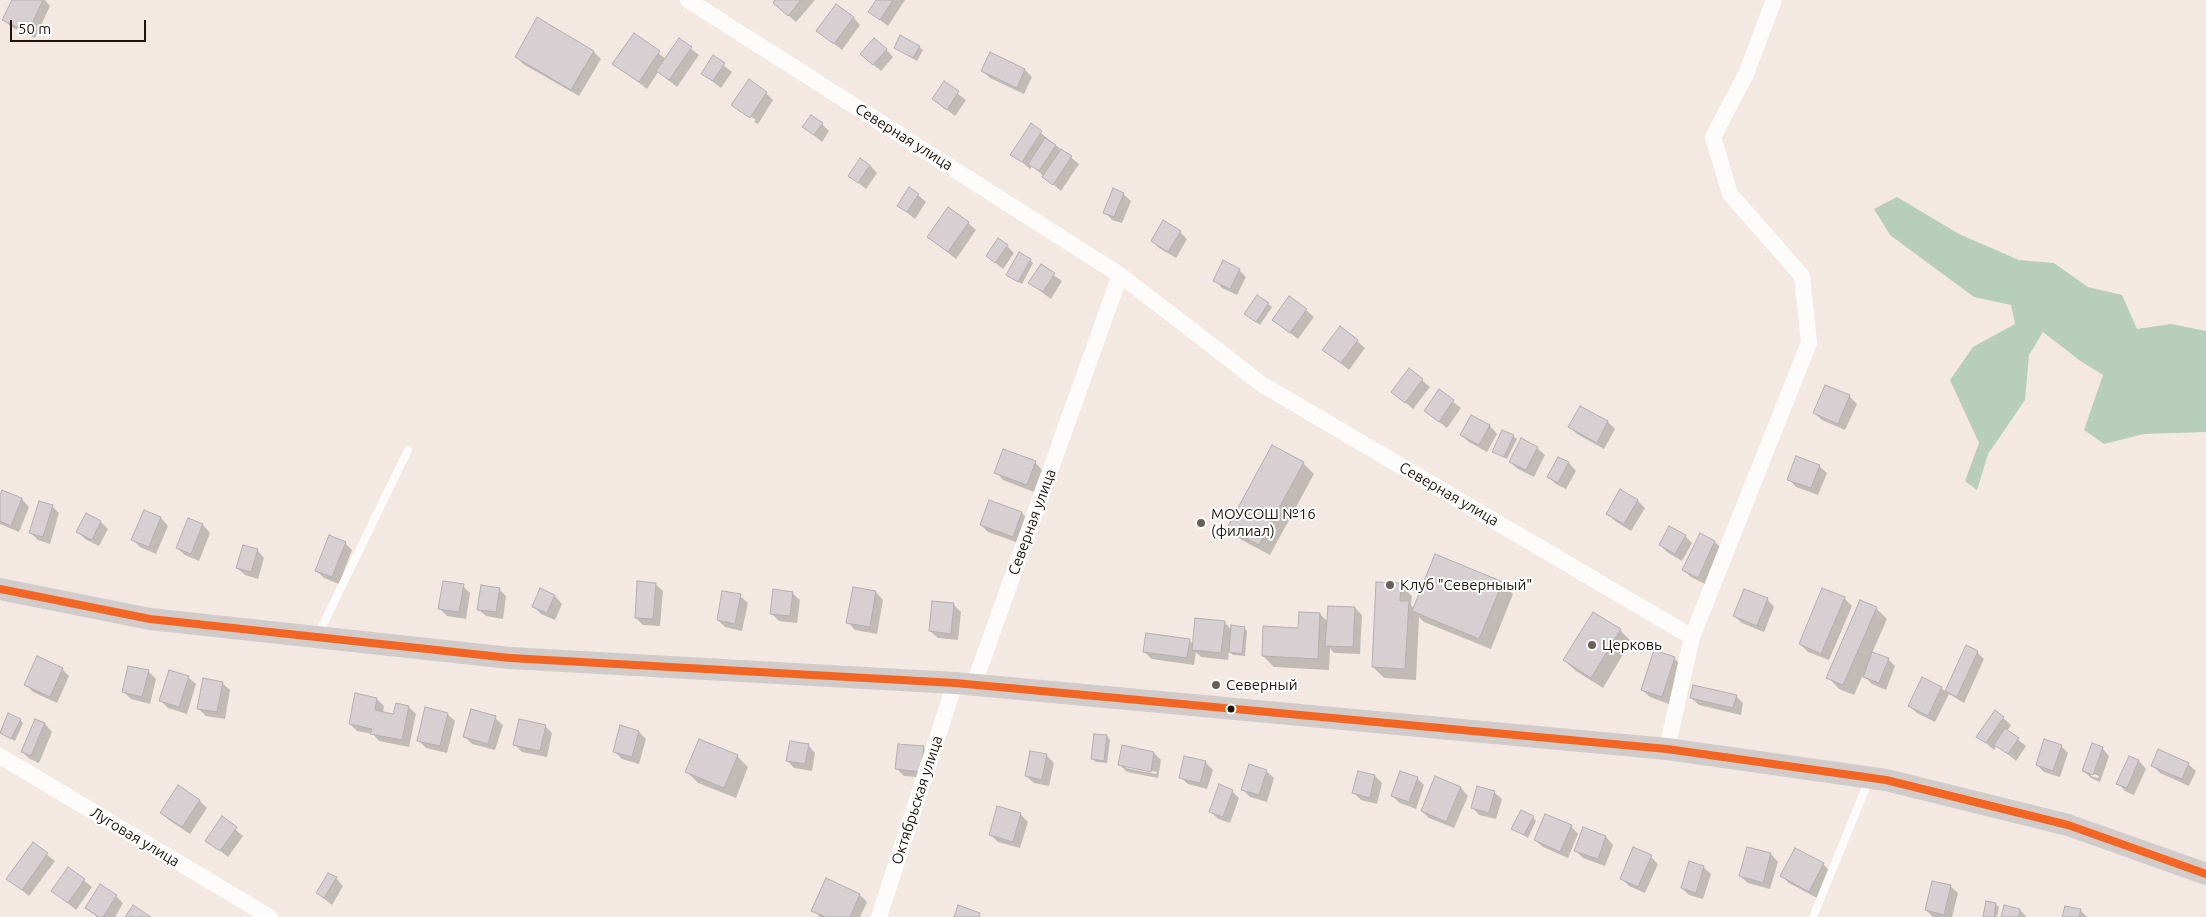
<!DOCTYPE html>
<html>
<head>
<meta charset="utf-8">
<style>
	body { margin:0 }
	#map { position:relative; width:2206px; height:917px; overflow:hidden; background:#f3e9e2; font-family:Ubuntu,sans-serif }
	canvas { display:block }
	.scale { position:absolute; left:10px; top:20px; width:136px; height:22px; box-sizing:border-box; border:2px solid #20150d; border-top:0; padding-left:6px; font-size:15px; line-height:18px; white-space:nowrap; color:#20150d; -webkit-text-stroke:4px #fff; paint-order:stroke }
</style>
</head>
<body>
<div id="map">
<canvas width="2206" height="917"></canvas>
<div class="scale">50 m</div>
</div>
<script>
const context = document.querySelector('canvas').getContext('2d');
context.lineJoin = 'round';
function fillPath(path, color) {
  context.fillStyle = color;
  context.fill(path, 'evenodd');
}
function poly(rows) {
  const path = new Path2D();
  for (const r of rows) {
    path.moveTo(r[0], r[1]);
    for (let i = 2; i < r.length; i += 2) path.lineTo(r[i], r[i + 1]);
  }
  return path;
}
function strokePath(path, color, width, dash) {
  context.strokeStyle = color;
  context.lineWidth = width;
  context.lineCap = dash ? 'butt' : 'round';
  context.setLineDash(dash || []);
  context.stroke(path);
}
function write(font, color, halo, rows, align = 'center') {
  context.font = font + ' Ubuntu,sans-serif';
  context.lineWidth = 4;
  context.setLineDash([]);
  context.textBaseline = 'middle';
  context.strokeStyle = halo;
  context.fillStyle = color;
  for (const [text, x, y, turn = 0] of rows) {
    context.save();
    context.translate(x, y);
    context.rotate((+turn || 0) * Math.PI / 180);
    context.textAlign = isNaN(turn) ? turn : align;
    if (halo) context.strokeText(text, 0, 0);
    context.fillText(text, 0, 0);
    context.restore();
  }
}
fillPath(poly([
	[1897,197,1959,234,2019,260,2054,263,2088,287,2122,295,2137,329,2171,324,2206,331,2206,432,2144,434,2104,444,2084,430,2103,375,2079,360,2043,332,2029,355,2025,400,1988,454,1977,490,1965,481,1979,443,1950,380,1973,347,2015,324,2011,305,1974,297,1890,235,1874,209]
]), '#b6cebb');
fillPath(poly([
	[13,0,45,0,50,6,35,38,11,27,4,20],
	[776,0,815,0,796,22,782,10],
	[878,0,905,0,888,26,870,12],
	[853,17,860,25,842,50,818,31],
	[538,19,594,52,601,59,579,96,523,64,516,56],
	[634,35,666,59,680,40,699,55,677,87,658,72,647,89,614,63],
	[919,47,923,50,917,61,895,48],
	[886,49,893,57,881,71,869,61],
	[991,54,1025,70,1032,77,1024,94,990,78,983,71],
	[713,57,732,72,721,88,702,73],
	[944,83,966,100,955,116,933,99],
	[766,93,773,100,758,124,754,122,756,120,740,109,740,112,733,105],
	[822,124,829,131,822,142,804,127],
	[1031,125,1079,164,1061,191,1032,166,1030,169,1012,154],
	[870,165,877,173,866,189,850,176],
	[1123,194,1131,201,1122,223,1112,220,1105,212],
	[918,195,926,202,915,219,899,206],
	[968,223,976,230,956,259,928,237],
	[1180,232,1187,239,1176,258,1159,248,1152,241],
	[1007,246,1014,253,1003,269,987,256],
	[1030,260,1033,263,1022,284,1007,275],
	[1041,266,1062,281,1051,299,1030,283],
	[1239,270,1246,277,1237,295,1222,288,1215,280],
	[1268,304,1272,307,1260,325,1245,314],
	[1306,310,1314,317,1298,339,1273,320],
	[1357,341,1365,348,1349,370,1324,350],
	[1410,370,1430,387,1413,409,1393,392],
	[1439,391,1461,408,1447,428,1425,411],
	[1849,396,1857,404,1845,430,1822,420,1814,413],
	[1580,407,1608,422,1615,429,1604,449,1577,434,1570,427],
	[1471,417,1490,426,1497,434,1487,452,1469,442,1461,435],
	[1513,436,1517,439,1507,459,1494,452],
	[1537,448,1545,455,1534,477,1518,469,1510,462],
	[1558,458,1569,463,1576,471,1566,489,1556,484,1549,477],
	[1035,462,1042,470,1034,492,1003,480,996,472],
	[1303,463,1314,474,1270,555,1240,539,1229,527],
	[1819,466,1827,473,1818,495,1796,487,1789,479],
	[3,491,22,499,29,507,19,532,0,524,0,498],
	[1621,491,1638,501,1645,508,1631,531,1615,521,1607,513],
	[52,506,59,513,50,544,38,540,31,533],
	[145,512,161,518,168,526,156,554,140,547,133,540],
	[1022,513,1029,520,1021,544,988,532,981,525],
	[86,515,101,522,108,529,99,546,85,539,78,532],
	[189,520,203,525,210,533,199,561,185,555,177,548],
	[1700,535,1715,542,1722,549,1705,584,1691,577,1683,570],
	[1685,536,1692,543,1682,561,1667,552,1660,545],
	[345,543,352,550,339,584,324,578,317,571],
	[257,550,264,558,258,579,245,575,237,568],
	[1502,583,1513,594,1491,649,1424,622,1419,617,1416,680,1384,678,1373,667,1400,585,1412,596,1411,605,1414,608],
	[655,584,663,591,660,626,643,625,636,618],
	[463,586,470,593,466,619,447,616,439,608],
	[499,589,506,596,503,619,486,616,478,609],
	[540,590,555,596,562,604,555,620,541,614,533,606],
	[876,592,883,600,877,634,855,630,848,622],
	[792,593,800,600,797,623,779,621,771,613],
	[740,596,748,603,742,631,725,627,718,620],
	[1844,598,1852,606,1829,660,1808,652,1800,644],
	[1767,599,1774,607,1764,632,1742,623,1734,616],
	[954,605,961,612,958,640,938,638,930,631],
	[1355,608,1362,615,1360,654,1334,653,1330,648,1329,670,1274,667,1263,656,1320,614,1328,622],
	[1876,608,1887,619,1872,653,1888,659,1895,666,1886,690,1872,684,1863,675,1854,695,1839,689,1828,677],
	[1224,622,1232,630,1244,628,1247,631,1245,656,1233,655,1229,651,1228,660,1201,657,1196,652,1194,665,1152,659,1144,652,1189,640,1194,645],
	[1620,630,1631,641,1603,688,1576,671,1564,660],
	[1966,647,1977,652,1984,659,1964,703,1949,694,1935,722,1917,713,1909,706,1941,688,1946,692],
	[1674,658,1682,666,1669,704,1650,697,1642,690],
	[62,669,69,676,57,703,33,692,26,685],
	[148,671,156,679,150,704,131,699,124,692],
	[188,677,196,684,187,714,168,708,161,701],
	[222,683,230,690,225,719,206,716,199,709],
	[1736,696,1743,703,1741,715,1699,705,1691,698],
	[377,699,384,706,383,713,394,715,409,707,416,714,409,747,379,741,373,734,357,731,350,724],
	[447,714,455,721,447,753,426,748,418,740],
	[495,718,503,725,495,750,472,744,464,736],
	[2003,718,2011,725,2007,731,2026,746,2016,761,1997,745,1994,750,1978,736],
	[20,720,23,723,15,741,1,733],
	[36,721,45,724,52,732,39,763,30,759,22,752],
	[545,726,552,733,547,757,522,752,515,745],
	[621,727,639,732,646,739,639,764,622,759,615,752],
	[1107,736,1110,740,1107,763,1096,762,1092,759],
	[808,745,815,753,812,771,794,768,787,760],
	[2061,746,2068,753,2060,777,2044,772,2037,765],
	[923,748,930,755,928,778,904,776,897,769],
	[2102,748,2109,756,2100,782,2091,778,2084,771],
	[2091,773,2099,776,2098,778,2091,776],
	[1154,753,1161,760,1158,778,1127,772,1120,765],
	[1126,766,1157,772,1156,774,1126,768],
	[737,756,748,767,736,798,698,783,686,771],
	[1047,756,1054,763,1049,786,1034,783,1026,776],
	[2129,757,2139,761,2146,769,2134,795,2125,791,2118,783],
	[1205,762,1213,770,1207,789,1188,784,1180,777],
	[2188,764,2196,771,2189,786,2160,773,2152,765],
	[1266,771,1274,778,1267,802,1250,797,1243,790],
	[1358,772,1375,776,1382,783,1377,804,1361,800,1354,793],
	[1417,778,1424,785,1416,809,1400,803,1392,796],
	[1436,778,1461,788,1468,796,1454,828,1429,818,1422,811],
	[1232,791,1239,798,1230,823,1218,819,1210,811],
	[1494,792,1502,799,1496,819,1479,815,1472,807],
	[199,800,207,808,190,834,169,820,161,813],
	[1020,814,1028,822,1020,848,998,842,990,834],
	[1533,817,1536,821,1528,838,1513,829],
	[222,818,243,836,228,857,207,840],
	[1571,826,1578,834,1568,858,1543,847,1535,840],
	[1584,829,1606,837,1613,845,1605,866,1583,858,1575,850],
	[33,844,55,861,29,896,8,879],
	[1795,850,1823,864,1831,872,1817,898,1789,883,1781,876],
	[1771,854,1778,862,1770,889,1748,883,1740,876],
	[1651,857,1658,864,1645,893,1629,886,1621,878],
	[1703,867,1711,874,1703,899,1689,895,1682,888],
	[69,869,92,887,76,910,53,891],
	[336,878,343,886,332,905,317,893],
	[1950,886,1958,893,1952,917,1933,917,1926,910],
	[860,895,867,902,860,917,820,917,813,910],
	[116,896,123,903,115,917,97,917,86,908],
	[1996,904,1999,907,1997,917,1985,917],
	[2020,910,2027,917,2003,917],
	[2080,910,2087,917,2063,917]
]), '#0003');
const building = poly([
	[12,0,43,0,28,32,2,20,12,0],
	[775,0,801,0,788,16,773,3,775,0],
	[876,0,893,0,880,20,868,12,876,0],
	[836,4,854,17,834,44,816,31,836,4],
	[537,17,594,51,571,90,515,57,537,17],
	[634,33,660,51,639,82,612,64,634,33],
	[900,35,920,46,913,58,894,48,900,35],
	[679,38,692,47,669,80,656,71,679,38],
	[874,38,887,49,873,65,860,54,874,38],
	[990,52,1025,69,1017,88,981,71,990,52],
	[713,55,725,63,713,81,701,74,713,55],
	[749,79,767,92,750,118,731,105,749,79],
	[944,81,959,91,947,110,932,99,944,81],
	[811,115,823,123,814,135,802,127,811,115],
	[1031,123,1042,131,1022,162,1010,155,1031,123],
	[1045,138,1056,145,1039,171,1028,164,1045,138],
	[1061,149,1072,156,1053,185,1042,177,1061,149],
	[860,158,870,165,858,183,848,176,860,158],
	[909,187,919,194,907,212,897,206,909,187],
	[1113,188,1124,193,1114,217,1103,213,1113,188],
	[948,207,969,222,948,252,927,237,948,207],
	[1163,220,1181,231,1168,252,1151,241,1163,220],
	[998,238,1008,245,995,263,986,256,998,238],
	[1019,252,1031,259,1018,282,1006,275,1019,252],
	[1223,260,1240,269,1230,289,1213,281,1223,260],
	[1041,264,1055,273,1043,292,1028,283,1041,264],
	[1257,295,1269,303,1256,322,1244,314,1257,295],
	[1289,296,1307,309,1290,333,1272,320,1289,296],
	[1340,326,1358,340,1341,363,1322,350,1340,326],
	[1409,368,1423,379,1405,403,1391,392,1409,368],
	[1825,385,1850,395,1838,424,1813,413,1825,385],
	[1439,389,1454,400,1439,422,1424,411,1439,389],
	[1580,406,1608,421,1597,443,1568,427,1580,406],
	[1471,415,1490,425,1479,445,1460,435,1471,415],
	[1502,430,1514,435,1504,457,1492,452,1502,430],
	[1521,438,1538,447,1526,470,1509,462,1521,438],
	[1272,445,1304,462,1259,545,1227,528,1272,445],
	[1003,449,1036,461,1027,485,994,473,1003,449],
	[1796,456,1820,465,1811,488,1787,480,1796,456],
	[1558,457,1569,462,1558,483,1547,477,1558,457],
	[1620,489,1638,500,1624,524,1606,514,1620,489],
	[2,490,22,498,11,526,0,521,0,495,2,490],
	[989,500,1022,512,1013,537,980,525,989,500],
	[39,501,53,505,43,537,29,533,39,501],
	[144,510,161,517,149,547,131,540,144,510],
	[86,513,101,521,92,540,76,532,86,513],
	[188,518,203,524,191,554,176,548,188,518],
	[1669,526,1686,535,1675,554,1659,545,1669,526],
	[1700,533,1715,541,1698,578,1682,570,1700,533],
	[329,535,346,542,332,577,315,571,329,535],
	[243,545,258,549,251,572,236,568,243,545],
	[1435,554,1503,582,1479,639,1412,611,1435,554],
	[443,581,464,584,459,612,438,609,443,581],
	[637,581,656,583,653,619,635,618,637,581],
	[1376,582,1401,583,1400,601,1409,601,1405,669,1372,667,1376,582],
	[481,585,500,588,496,612,477,610,481,585],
	[853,587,876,591,870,627,846,623,853,587],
	[540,588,555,595,547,613,532,607,540,588],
	[1822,588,1845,597,1821,654,1799,644,1822,588],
	[773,589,793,592,790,616,770,614,773,589],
	[1744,589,1768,598,1757,626,1733,616,1744,589],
	[722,591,741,594,735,624,717,620,722,591],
	[1860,600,1877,607,1843,685,1826,678,1860,600],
	[932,601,954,603,951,634,929,631,932,601],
	[1328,606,1355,607,1353,647,1325,646,1328,606],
	[1299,612,1320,613,1318,659,1262,656,1263,626,1298,628,1299,612],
	[1593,612,1621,629,1591,678,1563,660,1593,612],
	[1195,618,1225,621,1221,653,1192,650,1195,618],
	[1231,625,1245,627,1242,654,1229,652,1231,625],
	[1146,633,1190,639,1187,658,1143,652,1146,633],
	[1966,645,1978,651,1957,697,1945,691,1966,645],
	[1654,650,1675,657,1662,697,1641,690,1654,650],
	[1872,652,1889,658,1879,683,1863,677,1872,652],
	[37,656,63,668,50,697,24,685,37,656],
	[128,666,149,670,142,697,122,692,128,666],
	[169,670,189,676,179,707,159,701,169,670],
	[1922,677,1942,687,1928,716,1908,706,1922,677],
	[203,678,223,682,217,712,197,709,203,678],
	[1693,685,1737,695,1733,708,1690,698,1693,685],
	[355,693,377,698,375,710,393,714,396,703,409,706,402,740,370,734,372,729,349,724,355,693],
	[425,707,448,713,440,746,417,741,425,707],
	[471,709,496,716,488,744,463,737,471,709],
	[1995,710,2004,717,1986,743,1976,737,1995,710],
	[8,713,21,719,11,739,0,733,8,713],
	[35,719,45,723,31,756,21,752,35,719],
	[519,719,546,725,540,751,513,745,519,719],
	[620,725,639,731,632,757,613,752,620,725],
	[2005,728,2019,738,2008,754,1994,745,2005,728],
	[1094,734,1107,735,1104,761,1091,759,1094,734],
	[699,739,738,755,724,788,685,772,699,739],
	[2044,739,2062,745,2053,771,2036,765,2044,739],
	[790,741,809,744,805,764,786,761,790,741],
	[2092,743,2103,747,2093,775,2082,771,2092,743],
	[898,744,924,746,921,772,895,769,898,744],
	[1122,745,1154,752,1151,772,1118,765,1122,745],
	[2158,749,2189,763,2182,779,2151,766,2158,749],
	[1030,751,1047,754,1042,780,1025,776,1030,751],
	[1184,756,1206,761,1200,783,1179,778,1184,756],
	[2129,756,2139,760,2127,788,2116,784,2129,756],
	[1249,764,1267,770,1259,795,1241,790,1249,764],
	[1358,771,1375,775,1370,798,1352,793,1358,771],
	[1400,771,1418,777,1409,802,1391,796,1400,771],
	[1435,776,1461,787,1446,822,1421,811,1435,776],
	[1219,784,1233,790,1223,817,1209,812,1219,784],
	[178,785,200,800,182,827,160,813,178,785],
	[1477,786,1495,791,1489,813,1471,808,1477,786],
	[997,806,1021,813,1013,842,989,835,997,806],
	[1521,810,1534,816,1524,835,1511,829,1521,810],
	[1545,814,1572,825,1560,852,1534,840,1545,814],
	[222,816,237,827,220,851,205,841,222,816],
	[1583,827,1606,836,1598,859,1574,851,1583,827],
	[33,842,48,853,22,890,6,879,33,842],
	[1633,847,1652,855,1638,887,1620,879,1633,847],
	[1747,847,1771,853,1763,883,1739,876,1747,847],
	[1795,848,1824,863,1809,892,1780,876,1795,848],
	[1689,861,1704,866,1696,893,1681,888,1689,861],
	[68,867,85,879,68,903,51,891,68,867],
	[328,873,337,877,324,898,316,893,328,873],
	[826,878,860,894,850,917,826,917,811,911,826,878],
	[1932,881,1951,885,1944,915,1925,910,1932,881],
	[100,884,117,895,103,917,99,917,85,908,100,884],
	[1986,901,1996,903,1994,917,1983,917,1986,901],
	[133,905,151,917,125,917,133,905],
	[958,905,980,913,979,917,954,917,958,905],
	[2004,905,2020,909,2019,917,2001,917,2004,905],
	[2065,906,2081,909,2079,917,2062,917,2065,906]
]);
fillPath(building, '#d8cfd2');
strokePath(building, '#b5adaf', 1);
strokePath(poly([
	[318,635,408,450],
	[1813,917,1869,780]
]), '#fdfcfb', 8);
strokePath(poly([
	[688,0,1120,275,1263,385,1692,637,1667,749],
	[1692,637,1809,343,1802,276,1730,194,1713,137,1746,74,1774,0],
	[974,684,1120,275],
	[0,756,270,917],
	[879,917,955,683]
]), '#fdfcfb', 16);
strokePath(poly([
	[0,589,150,619,510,658,955,683,1667,749,1886,780,2068,825,2206,874]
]), '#d1cbc9', 22);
strokePath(poly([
	[0,589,150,619,510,658,955,683,1667,749,1886,780,2068,825,2206,874]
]), '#f26522', 8);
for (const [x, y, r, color] of [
	[1201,523,5,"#6a5f58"],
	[1390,585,5,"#6a5f58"],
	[1592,645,5,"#6a5f58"],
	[1216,685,5,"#6a5f58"],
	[1231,709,4.5,"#20150d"]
]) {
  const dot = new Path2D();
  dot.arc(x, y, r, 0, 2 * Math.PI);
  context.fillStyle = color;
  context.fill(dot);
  strokePath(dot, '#fff', 2);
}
write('15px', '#20150d', '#fff', [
	["Северная улица",904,137,32],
	["Северная улица",1449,494,30],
	["Северная улица",1032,522,-70],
	["Октябрьская улица",917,800,-72],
	["Луговая улица",135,837,31]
]);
write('15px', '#20150d', '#fff', [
	["МОУСОШ №16",1211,514],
	["(филиал)",1211,531],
	["Клуб \"Северныый\"",1400,585],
	["Церковь",1602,645],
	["Северный",1226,685]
], 'left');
</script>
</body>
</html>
